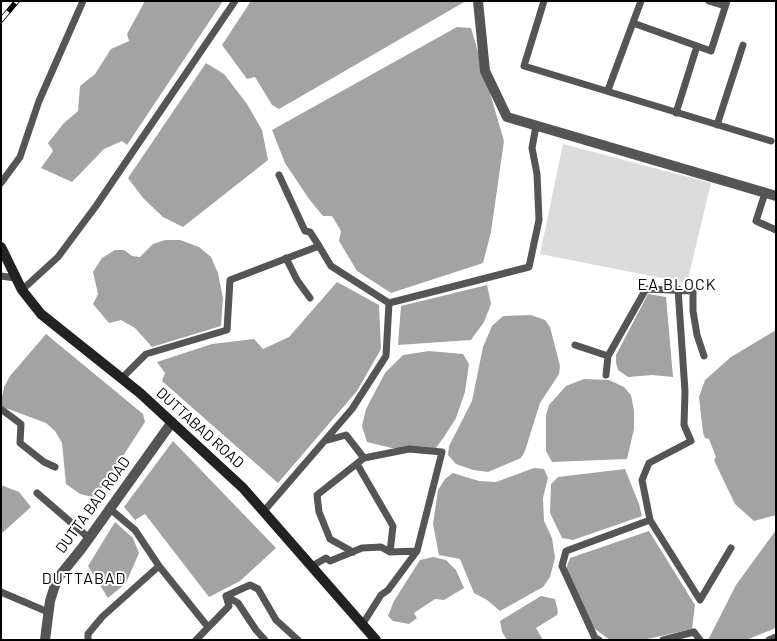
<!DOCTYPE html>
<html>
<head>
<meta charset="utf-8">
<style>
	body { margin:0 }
	#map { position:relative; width:777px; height:641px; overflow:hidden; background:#fff; font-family:Barlow,sans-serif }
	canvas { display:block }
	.frame { position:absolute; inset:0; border:2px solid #000; pointer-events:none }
</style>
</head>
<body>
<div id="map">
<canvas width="777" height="641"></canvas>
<div class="frame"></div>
</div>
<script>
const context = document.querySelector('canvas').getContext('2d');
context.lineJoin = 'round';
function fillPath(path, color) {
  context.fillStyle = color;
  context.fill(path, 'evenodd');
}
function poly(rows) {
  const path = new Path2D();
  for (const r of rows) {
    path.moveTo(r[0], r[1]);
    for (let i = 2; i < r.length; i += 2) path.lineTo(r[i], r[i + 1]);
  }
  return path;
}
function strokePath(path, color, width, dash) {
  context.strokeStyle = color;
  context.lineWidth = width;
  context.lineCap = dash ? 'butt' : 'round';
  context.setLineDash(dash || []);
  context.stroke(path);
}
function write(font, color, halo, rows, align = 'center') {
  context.font = font + ' Barlow,sans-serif';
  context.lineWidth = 4;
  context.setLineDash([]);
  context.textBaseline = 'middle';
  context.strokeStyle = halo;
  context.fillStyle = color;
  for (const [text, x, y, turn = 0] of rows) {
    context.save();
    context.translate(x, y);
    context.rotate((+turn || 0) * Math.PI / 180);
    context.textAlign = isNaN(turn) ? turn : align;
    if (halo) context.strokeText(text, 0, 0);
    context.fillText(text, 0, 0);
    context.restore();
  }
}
fillPath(poly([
	[563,144,711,183,687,283,540,254]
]), '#dcdcdc');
fillPath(poly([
	[145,1,223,1,127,145,122,141,104,149,72,182,41,168,53,151,48,143,64,123,78,111,80,86,95,74,111,49,129,41,127,34],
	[251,1,466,1,279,109,272,105,255,77,247,79,222,45],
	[457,27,471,28,504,141,491,232,483,263,391,293,357,271,339,241,341,231,332,216,323,216,309,199,285,163,272,130],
	[206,63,224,74,247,104,262,130,268,160,183,227,163,217,143,198,128,178],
	[165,240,180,240,199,247,211,257,218,273,223,298,221,326,152,347,135,328,121,320,109,323,93,304,98,294,93,272,102,258,115,250,124,250,132,256,140,257,153,244],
	[337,282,379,305,381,349,357,391,278,483,162,381,165,373,157,362,212,344,254,339,263,349,289,337],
	[487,285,491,304,484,322,471,340,398,345,401,306],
	[648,294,666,297,673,377,652,375,628,377,618,370,616,363,616,355],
	[531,315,545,320,550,327,560,366,559,374,540,403,525,451,521,458,488,472,473,470,456,464,448,455,449,446,472,401,483,347,492,326,503,316],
	[776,330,776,515,754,521,735,504,722,477,714,460,716,457,709,439,705,438,703,433,699,397,705,380,731,357],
	[46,334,143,414,145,422,99,493,93,497,80,494,66,484,62,443,55,431,46,423,3,407,1,402,4,387,10,376],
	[429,351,463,354,469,364,465,392,456,418,444,437,435,449,392,448,367,442,362,426,366,409,385,373,403,355],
	[584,379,609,380,624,387,631,395,634,411,634,429,627,459,552,462,546,451,546,415,549,405,566,386],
	[173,441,276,548,240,581,209,597,145,514,135,520,124,507],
	[534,468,544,469,548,478,543,498,544,521,552,538,555,558,550,577,543,587,500,611,487,600,474,593,460,559,439,555,433,524,438,490,445,479,453,473,479,481,496,482],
	[625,469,639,504,642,516,573,540,562,538,550,513,551,484,558,477],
	[1,485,19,492,31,507,1,534],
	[115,522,133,538,139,553,126,583,108,598,88,566],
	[776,530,776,628,746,640,708,640,736,585],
	[649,531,695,605,692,629,643,640,610,640,595,629,583,610,567,576,567,566,570,558],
	[433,557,446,560,456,570,464,588,444,600,435,599,414,613,417,618,409,624,393,621,388,616,394,601,420,560],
	[541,596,555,599,558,612,557,615,536,628,543,640,507,640,502,632,500,621]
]), '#a3a3a3');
strokePath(poly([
	[544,1,524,66,771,141],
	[709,1,725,6],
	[633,23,697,46],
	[608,90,641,1],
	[676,113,697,46,711,51,727,1],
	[717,125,743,45],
	[1,183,20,157,39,101,83,1],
	[765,193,756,221,776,230],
	[286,258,297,280,310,298],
	[1,276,15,278],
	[22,290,58,257,96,206,235,1],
	[389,303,529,267,539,220,537,174,532,148,536,126],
	[575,345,608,356],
	[606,375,608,356,646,289,693,291,693,311,697,335,704,356],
	[122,378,146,354,227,330,230,280,319,246,310,232,305,231,279,175],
	[1,409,21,424,20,443,44,462,55,467],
	[328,440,346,435,364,458,317,495,319,512,330,539,353,552],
	[357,464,393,526,390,552],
	[37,493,89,538],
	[109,508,135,530,159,566,208,627],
	[264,511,352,409,386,356,389,303,331,266,319,246],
	[650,520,700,600,731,548],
	[312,566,326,558,330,561,362,548,381,547,390,552,417,551,442,452,409,449,364,458],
	[1,592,48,612],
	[226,596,238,603,256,630,265,640],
	[362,625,381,595,388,590,417,551],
	[88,640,88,634,102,617,159,566],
	[196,640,229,606,226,596,250,585,258,589,276,620,298,640],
	[599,640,595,638,562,566,566,551,650,520,642,480,649,463,691,441,684,425,685,391,678,289],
	[663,640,694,632,700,640],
	[769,640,776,637]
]), '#555', 7);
strokePath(poly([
	[478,1,485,71,507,117,776,196],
	[45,640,50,601,57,579,82,548,172,422]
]), '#555', 10);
strokePath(poly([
	[1,247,22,290,41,314,140,393,243,488,376,640]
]), '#222', 10);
const rail = poly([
	[1,20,17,1]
]);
strokePath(rail, '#000', 5.5);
strokePath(rail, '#fff', 4, [11]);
write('15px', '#000', '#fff', [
	["DUTTABAD ROAD",200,428,42],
	["DUTTA BAD ROAD",93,505,-54]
]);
context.letterSpacing = '1px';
write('16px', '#000', '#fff', [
	["EA BLOCK",677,285],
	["DUTTABAD",84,579]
]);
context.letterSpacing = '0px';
</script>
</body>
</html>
